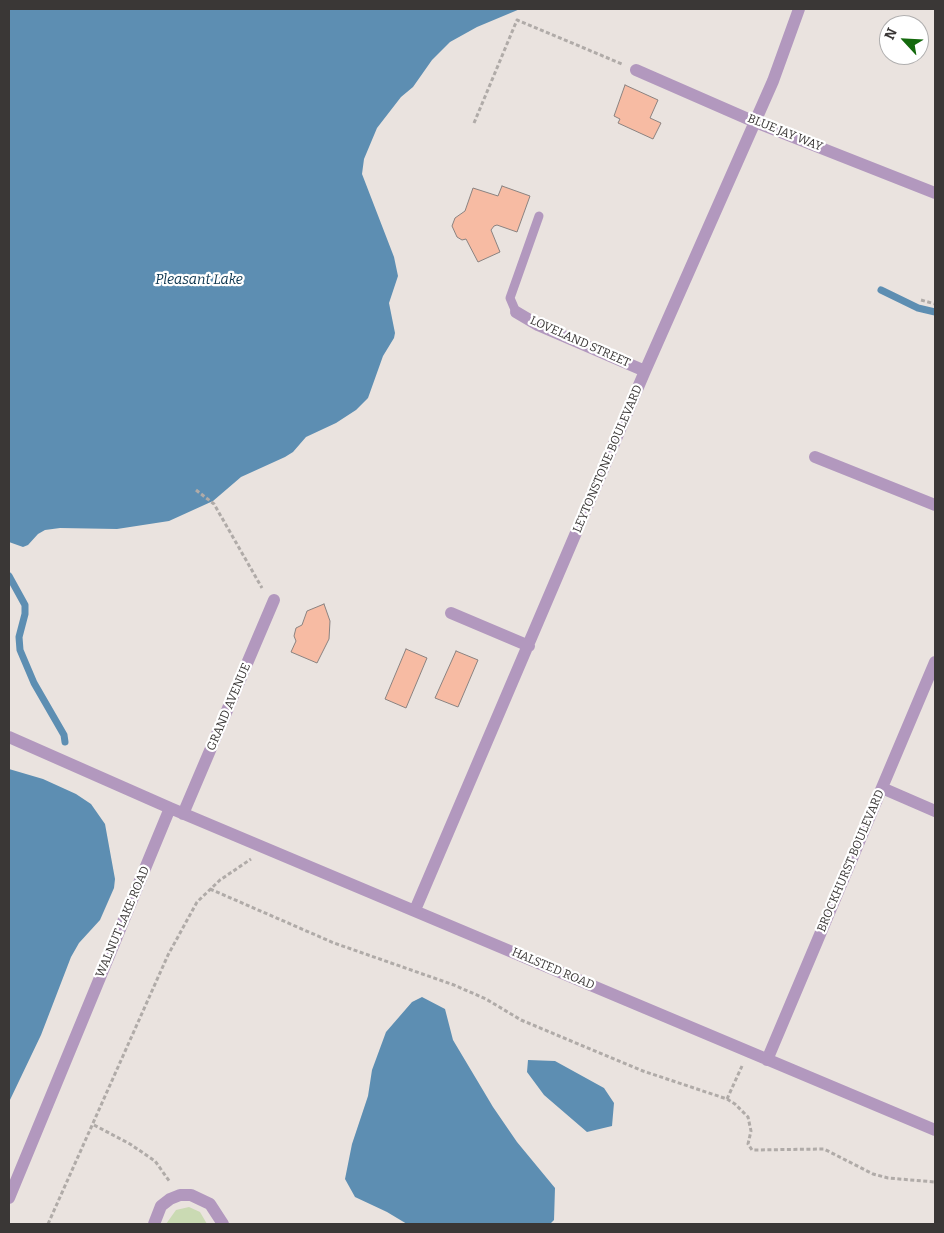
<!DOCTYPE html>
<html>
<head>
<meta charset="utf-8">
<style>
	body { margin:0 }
	#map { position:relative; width:944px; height:1233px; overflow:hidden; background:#eae3df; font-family:Bitter,serif }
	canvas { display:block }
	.frame { position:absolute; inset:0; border:10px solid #3a3736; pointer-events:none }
	.north { position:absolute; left:879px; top:15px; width:50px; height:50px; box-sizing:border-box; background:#fff; border:1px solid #b0afaf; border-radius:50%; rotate:295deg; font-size:14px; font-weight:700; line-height:20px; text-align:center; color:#3a3736 }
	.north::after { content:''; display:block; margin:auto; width:18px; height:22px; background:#14690d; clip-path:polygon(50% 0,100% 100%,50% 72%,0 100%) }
</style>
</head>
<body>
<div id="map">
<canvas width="944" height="1233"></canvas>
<div class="frame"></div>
<div class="north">N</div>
</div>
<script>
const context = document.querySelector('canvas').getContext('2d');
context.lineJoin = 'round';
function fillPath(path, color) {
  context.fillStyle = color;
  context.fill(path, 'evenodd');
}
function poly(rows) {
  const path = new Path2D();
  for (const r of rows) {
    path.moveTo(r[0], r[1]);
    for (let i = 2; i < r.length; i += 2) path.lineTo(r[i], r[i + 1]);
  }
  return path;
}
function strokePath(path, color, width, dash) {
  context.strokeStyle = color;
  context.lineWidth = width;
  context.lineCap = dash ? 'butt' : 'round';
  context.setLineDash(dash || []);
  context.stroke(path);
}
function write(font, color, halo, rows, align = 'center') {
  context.font = font + ' Bitter,serif';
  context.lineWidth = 4.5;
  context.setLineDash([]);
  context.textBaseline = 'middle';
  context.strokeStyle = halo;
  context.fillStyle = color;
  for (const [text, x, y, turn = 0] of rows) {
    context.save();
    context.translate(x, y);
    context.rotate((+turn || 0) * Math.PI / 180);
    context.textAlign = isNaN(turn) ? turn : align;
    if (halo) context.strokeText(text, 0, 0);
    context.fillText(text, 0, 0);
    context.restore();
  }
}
fillPath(poly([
	[189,1207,200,1212,207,1224,166,1224,176,1210]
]), '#cadab3');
fillPath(poly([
	[9,9,520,9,477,27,450,42,432,60,413,87,401,97,377,128,364,159,362,174,394,257,398,276,389,303,395,333,394,338,383,356,368,398,356,410,336,423,306,437,293,452,285,457,241,477,213,501,169,521,117,529,60,528,45,530,38,534,28,545,23,547,9,542],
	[9,769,43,779,76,794,91,804,105,824,115,879,114,888,100,920,79,943,71,957,41,1035,9,1102],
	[422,997,445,1009,453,1040,493,1107,517,1142,555,1188,554,1220,550,1224,407,1224,387,1212,355,1197,345,1179,352,1144,368,1096,372,1070,386,1032,412,1002],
	[528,1060,555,1061,604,1088,614,1103,612,1126,587,1132,544,1095,527,1072]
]), '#5d8eb2');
strokePath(poly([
	[881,290,918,308,935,312],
	[9,576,25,605,25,614,19,637,20,650,34,683,64,735,65,742]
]), '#5d8eb2', 7);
const building = poly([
	[625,85,658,100,650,118,661,123,653,139,618,123,620,119,614,116,625,85],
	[502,186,530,196,517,232,497,225,494,226,491,230,500,252,478,262,466,239,462,240,457,237,452,226,455,218,465,211,473,188,498,196,502,186],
	[324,604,330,621,329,639,317,663,291,652,296,641,294,636,296,628,302,625,307,611,324,604],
	[406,649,427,658,406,708,385,699,406,649],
	[456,651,478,660,458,707,435,698,456,651]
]);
fillPath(building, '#f7bba3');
strokePath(building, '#8a8280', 1);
strokePath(poly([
	[474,123,517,20,622,64],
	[921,300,935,304],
	[196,490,214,504,262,588],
	[210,889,334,943,454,985,486,999,521,1020,643,1071,727,1099,735,1104,748,1117,751,1131,748,1144,752,1150,824,1149,873,1174,888,1178,935,1182],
	[727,1099,742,1066],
	[94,1125,130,1144,155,1161,170,1182],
	[48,1224,168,955,197,902,220,880,251,859]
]), '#b0aba8', 3, [4, 2.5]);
strokePath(poly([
	[516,312,510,298,539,216]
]), '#b298be', 9);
strokePath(poly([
	[636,70,755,122,935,193],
	[516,312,538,325,645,371],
	[815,457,935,505],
	[451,613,529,646],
	[9,737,170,808,9,1198],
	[882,788,935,811],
	[170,808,935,1130],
	[183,814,274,600],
	[415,910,645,371,773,81,799,9],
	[767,1060,935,662],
	[154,1224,161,1206,170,1199,180,1195,191,1195,210,1204,223,1224]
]), '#b298be', 12);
write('12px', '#3a3736', '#fff', [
	["BLUE JAY WAY",785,133,22],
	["LOVELAND STREET",580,342,24],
	["LEYTONSTONE BOULEVARD",608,459,-67],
	["GRAND AVENUE",229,707,-67],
	["BROCKHURST BOULEVARD",851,861,-67],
	["WALNUT LAKE ROAD",123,922,-67],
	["HALSTED ROAD",553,969,23]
]);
write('italic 14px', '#0b344e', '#fff', [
	["Pleasant Lake",199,280]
]);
</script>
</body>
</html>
